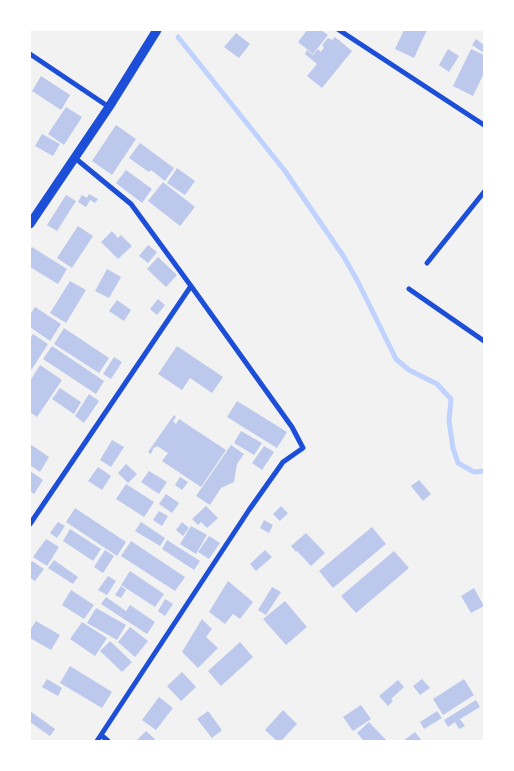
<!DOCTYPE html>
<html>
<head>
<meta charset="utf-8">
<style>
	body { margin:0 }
	#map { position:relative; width:514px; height:771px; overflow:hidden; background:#f2f2f2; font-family:"PT Sans",sans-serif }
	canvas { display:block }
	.frame { position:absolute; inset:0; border:31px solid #fff; pointer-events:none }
</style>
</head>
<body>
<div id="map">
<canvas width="514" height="771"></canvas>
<div class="frame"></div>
</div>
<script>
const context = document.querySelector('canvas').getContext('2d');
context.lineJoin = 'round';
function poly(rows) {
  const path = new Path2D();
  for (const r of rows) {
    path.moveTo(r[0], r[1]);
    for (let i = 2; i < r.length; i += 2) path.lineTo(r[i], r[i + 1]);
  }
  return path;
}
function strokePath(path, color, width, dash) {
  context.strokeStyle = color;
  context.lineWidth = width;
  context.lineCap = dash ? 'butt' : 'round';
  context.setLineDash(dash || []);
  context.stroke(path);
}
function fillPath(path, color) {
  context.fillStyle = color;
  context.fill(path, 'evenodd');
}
strokePath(poly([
	[178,37,285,171,344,257,358,282,396,359,409,370,437,384,451,399,449,421,453,448,458,463,474,472,484,471]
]), '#bfd3fe', 5);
fillPath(poly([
	[307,30,321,30,328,35,313,54,298,42],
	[404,30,427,30,414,58,395,49],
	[236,33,250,44,239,58,224,47],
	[335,37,352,51,322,88,307,76,317,64,305,54,307,50,313,55,318,49,321,52,324,47,322,45,328,38,332,40],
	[476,39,484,45,484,53,472,45],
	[448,49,459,56,449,72,439,65],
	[471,49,484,55,484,73,473,96,453,86],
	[41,76,70,95,61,110,32,91],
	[66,107,82,117,64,145,48,134],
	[116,125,136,139,112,175,92,161],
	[42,134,60,144,53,156,35,146],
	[140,143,174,168,165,181,151,170,149,172,129,158],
	[177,168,195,181,185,195,167,183],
	[126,170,152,189,142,203,116,183],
	[163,182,195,207,180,226,148,201],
	[89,194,98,199,95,203,90,200,86,207,78,202,82,195,87,198],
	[66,195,76,201,57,231,47,225],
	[78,226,93,236,72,268,57,258],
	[112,231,118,238,121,235,132,246,118,259,101,242],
	[148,245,157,252,148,263,139,256],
	[32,247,67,269,58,284,30,267,30,249],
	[158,257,177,275,166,287,147,269],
	[107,269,121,277,109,298,95,291],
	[70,281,86,290,66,323,50,313],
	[158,299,165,305,157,315,150,309],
	[117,300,131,310,124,321,109,311],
	[35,307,61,324,50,341,30,327,30,315],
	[64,328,109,358,99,373,54,344],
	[33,334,48,344,32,369,30,368,30,339],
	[52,346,104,381,96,394,43,359],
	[177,346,223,377,212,393,190,378,182,390,158,374],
	[114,357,122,362,111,379,103,374],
	[40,365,62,380,37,417,30,412,30,381],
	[60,388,81,402,74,414,52,399],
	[89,394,99,401,84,423,75,416],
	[237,401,287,432,277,448,227,417],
	[174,415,176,417,173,421,176,424,179,419,226,450,201,487,162,461,168,453,157,446,155,448,154,447,151,454,148,452],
	[241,431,262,443,254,455,234,443],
	[112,440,124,447,111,467,100,460],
	[30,444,49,457,40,472,30,465],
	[231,445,244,454,237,464,234,482,221,488,210,505,196,496],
	[264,446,274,452,262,470,252,463],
	[126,464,137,474,128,483,118,473],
	[98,467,111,476,102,490,88,481],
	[30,471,43,480,34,494,30,491],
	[149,471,167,482,159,494,141,482],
	[180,477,188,482,182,490,175,485],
	[419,480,431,494,423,501,411,486],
	[126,484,154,502,144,517,116,499],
	[166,494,179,503,172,513,159,504],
	[206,506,218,518,207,528,201,522,198,525,192,519],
	[281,506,288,513,280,521,273,514],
	[75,508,126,542,117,556,66,522],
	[159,511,168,516,162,526,153,520],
	[264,520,273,525,269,533,260,528],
	[58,522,65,526,57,538,50,533],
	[141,522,165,538,160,546,135,531],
	[182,522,189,528,183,536,176,530],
	[191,526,207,535,196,554,180,544],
	[372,527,386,544,333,588,319,571],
	[70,529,101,549,93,561,63,541],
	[306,533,325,553,311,566,297,551,296,552,291,546],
	[209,536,220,543,209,559,198,552],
	[46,539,59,547,47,566,33,557],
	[167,540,200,561,194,570,162,549],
	[131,541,185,577,175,591,121,556],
	[105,550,114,556,103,573,94,567],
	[265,550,272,557,256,571,250,564],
	[394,551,409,568,356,613,341,596],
	[54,560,78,577,73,584,48,568],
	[32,561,44,569,35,581,30,578,30,563],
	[130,571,164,594,155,607,121,585],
	[108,576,116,581,107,595,98,590],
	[228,581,253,602,240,619,233,614,225,624,209,612],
	[121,586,126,590,121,598,115,595],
	[272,587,281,592,266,615,258,610],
	[474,588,484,606,471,613,461,596],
	[71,590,94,605,84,619,62,605],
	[106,597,126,611,130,605,155,622,147,634,101,604],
	[165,599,173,604,165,616,158,611],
	[285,601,307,627,286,645,263,619],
	[96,608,126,625,117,640,87,623],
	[202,619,212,629,206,637,218,648,198,668,182,652],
	[36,621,60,635,51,650,30,638,30,630],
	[82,622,107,638,95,656,70,639],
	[130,627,148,641,135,657,118,642],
	[110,641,132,662,122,672,100,651],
	[240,642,253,657,221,686,208,671],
	[70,666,112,692,102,708,60,683],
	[182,672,196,687,181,701,167,686],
	[47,679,62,688,58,696,42,687],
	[422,679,430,688,420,695,413,686],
	[464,679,474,695,443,715,433,699],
	[398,680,404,687,391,699,393,701,388,706,379,696],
	[159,697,173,708,156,730,142,720],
	[476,700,480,707,460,719,465,726,459,729,455,722,448,727,444,720],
	[361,705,371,719,353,731,343,717],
	[283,710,297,724,281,741,277,741,265,730],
	[30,711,55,729,50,736,30,722],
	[208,711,222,730,212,738,197,719],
	[437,711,442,718,424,729,420,722],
	[369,722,387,741,364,741,357,733],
	[146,731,157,741,136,741],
	[415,732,422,741,403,741]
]), '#bdc9ec');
strokePath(poly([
	[339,30,484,125],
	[30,54,109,107],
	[75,158,131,204,191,286,292,427,303,448,283,462,249,510,97,741],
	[427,263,484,192],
	[409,289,484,341],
	[30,524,191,286],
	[101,735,108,741]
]), '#1d4ed8', 5);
strokePath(poly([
	[30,224,109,107,157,30]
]), '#1d4ed8', 9);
</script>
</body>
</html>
